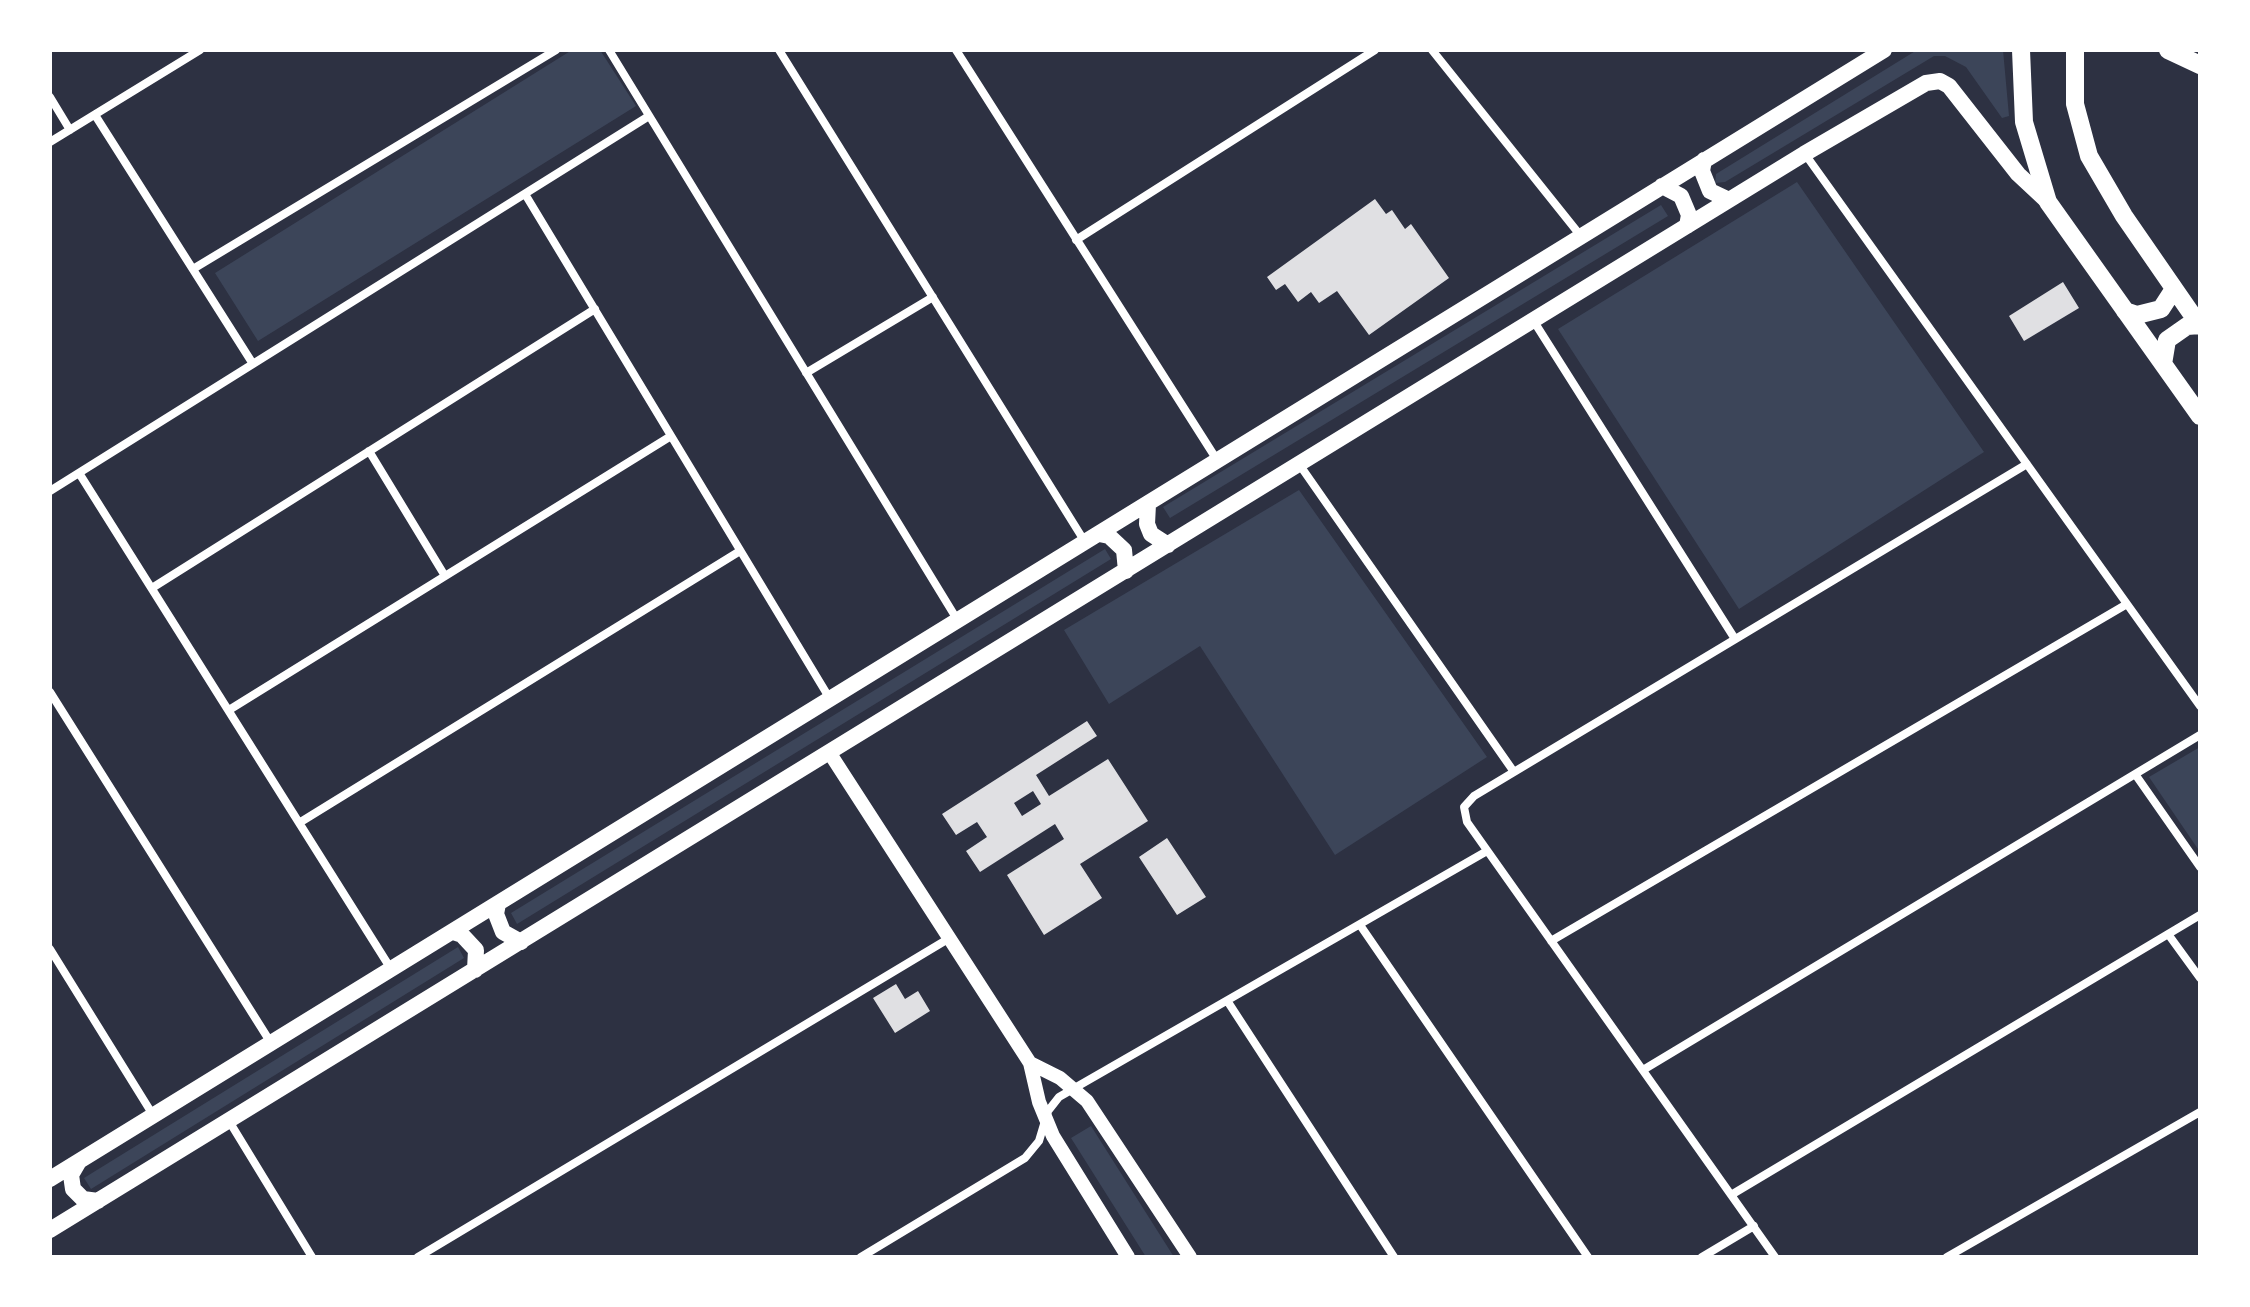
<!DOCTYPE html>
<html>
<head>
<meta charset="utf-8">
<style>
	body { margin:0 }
	#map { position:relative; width:2250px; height:1307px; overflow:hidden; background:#2d3142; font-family:"Crimson Pro",serif }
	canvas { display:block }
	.frame { position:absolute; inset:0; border:52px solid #fff; pointer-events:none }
</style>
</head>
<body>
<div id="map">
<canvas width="2250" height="1307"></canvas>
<div class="frame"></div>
</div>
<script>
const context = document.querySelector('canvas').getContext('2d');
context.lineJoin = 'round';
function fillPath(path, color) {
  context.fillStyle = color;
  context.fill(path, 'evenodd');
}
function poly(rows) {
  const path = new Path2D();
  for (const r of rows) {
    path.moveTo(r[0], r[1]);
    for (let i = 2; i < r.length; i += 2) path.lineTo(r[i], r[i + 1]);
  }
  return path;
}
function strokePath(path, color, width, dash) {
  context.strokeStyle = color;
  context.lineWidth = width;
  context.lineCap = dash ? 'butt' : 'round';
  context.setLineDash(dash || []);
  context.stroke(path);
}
fillPath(poly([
	[572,50,600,50,636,106,258,341,215,273],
	[1917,50,2003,50,2009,116,2002,118,1966,67,1945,56,1934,56,1725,182,1715,183,1716,174],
	[1797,182,1984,452,1739,609,1558,329],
	[1661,205,1668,216,1170,518,1163,507],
	[1299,490,1487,757,1335,855,1200,646,1109,704,1064,630],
	[1105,549,1111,559,517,924,511,913],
	[2200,747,2200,852,2149,777],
	[458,947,464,958,91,1189,84,1178],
	[1091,1126,1174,1257,1146,1257,1071,1138]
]), '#3c4559');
fillPath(poly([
	[1375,199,1386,214,1392,210,1405,229,1411,224,1449,278,1369,335,1337,291,1319,303,1311,292,1298,302,1285,284,1276,290,1267,277],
	[2063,282,2079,308,2024,341,2009,316],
	[1087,721,1097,736,1036,775,1049,796,1108,759,1148,821,1080,864,1102,898,1044,935,1007,875,1064,839,1055,824,980,872,966,851,987,837,977,822,956,835,942,814],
	[1033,791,1041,804,1022,816,1014,803],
	[1167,838,1206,897,1177,915,1139,857],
	[896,984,905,999,918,991,930,1011,895,1033,873,998]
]), '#e0e0e3');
strokePath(poly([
	[609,50,958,621],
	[779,50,1085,542],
	[956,50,1217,460],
	[1432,50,1580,235],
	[50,97,70,130],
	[95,115,253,364],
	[50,142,200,50],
	[1805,154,2200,706],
	[525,194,830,699],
	[1076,240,1375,50],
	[193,269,556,50],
	[1533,320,1735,639],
	[806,373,933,297],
	[369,451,445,576],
	[1299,464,1514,772],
	[79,473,391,969],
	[50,491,649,116],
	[152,588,595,309],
	[50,692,271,1043],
	[229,710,671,436],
	[2135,774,2200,867],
	[299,823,740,551],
	[1360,925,1588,1257],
	[2168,934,2200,978],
	[1551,941,2127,604],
	[50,949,153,1115],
	[1228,1002,1394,1257],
	[1643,1070,2200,735],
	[229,1121,312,1257],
	[1731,1195,2200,915],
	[418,1257,948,939],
	[861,1257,1025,1158,1039,1141,1048,1111,1059,1097,1487,851],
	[1702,1257,1754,1226],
	[1775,1257,1467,822,1464,807,1474,796,2027,464],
	[1947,1257,2200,1112]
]), '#fff', 8);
strokePath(poly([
	[829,752,1030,1063,1039,1102,1053,1136,1128,1257],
	[1030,1063,1060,1078,1087,1101,1190,1257]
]), '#fff', 14);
strokePath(poly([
	[1704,160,1702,171,1710,191,1729,200],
	[1662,186,1681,196,1689,215,1687,226],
	[1148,504,1147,524,1151,534,1168,545],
	[1099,534,1109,536,1124,550,1126,571],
	[498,904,496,914,503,932,521,942],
	[453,932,462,935,476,950,475,970],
	[78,1163,71,1175,73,1189,83,1199,98,1201],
	[50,1179,1884,50],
	[50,1230,1804,154,1926,83,1940,81,1949,86,2018,174,2048,202]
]), '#fff', 16);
strokePath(poly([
	[2021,50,2024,122,2048,202,2200,416],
	[2075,50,2075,104,2089,156,2124,216,2200,326],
	[2168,50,2200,65],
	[2125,311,2137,315,2161,309,2174,289],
	[2163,364,2167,340,2187,326,2200,325]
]), '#fff', 18);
</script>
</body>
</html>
